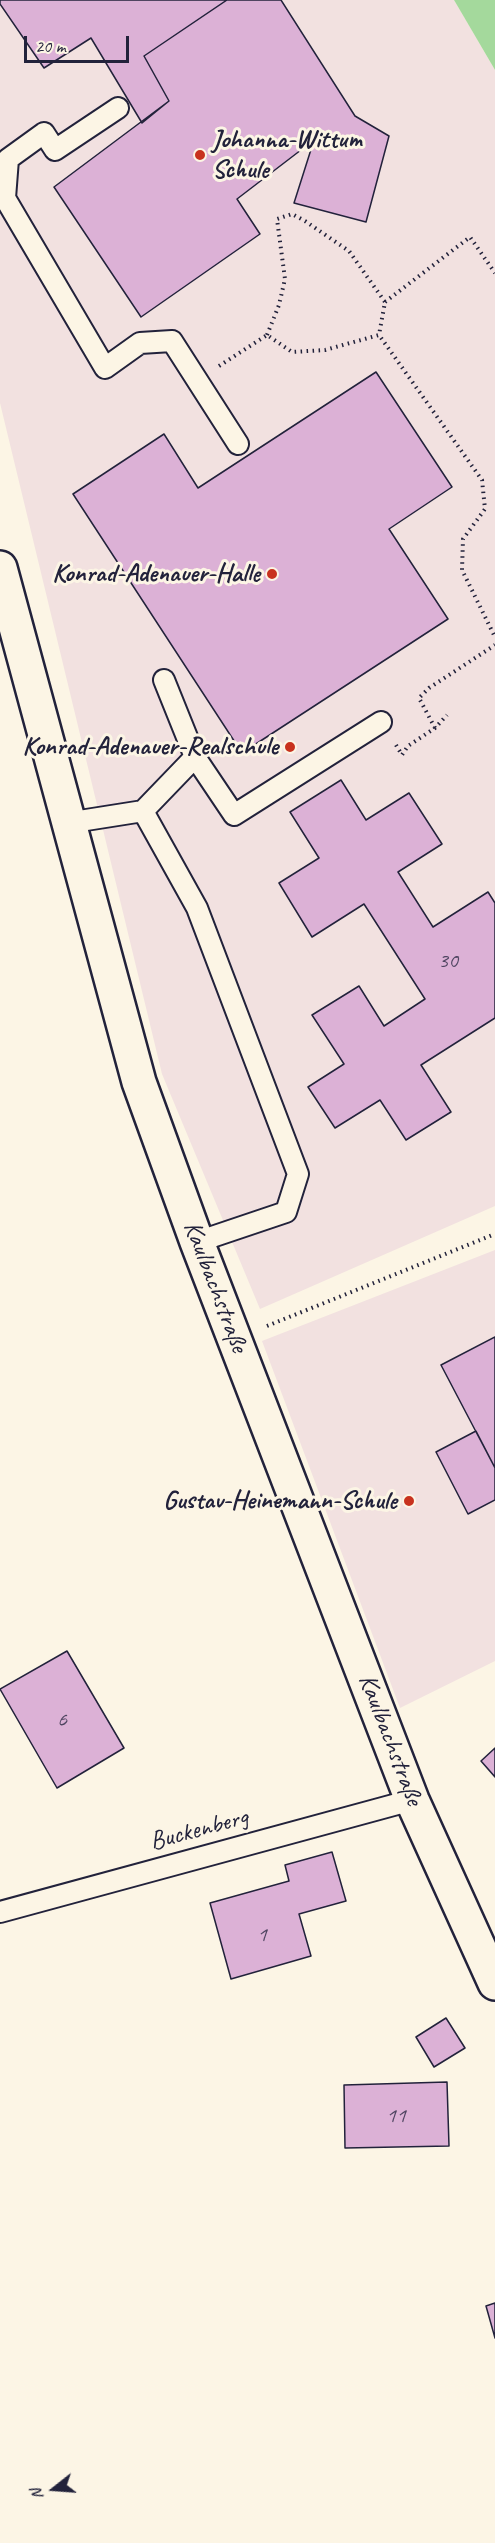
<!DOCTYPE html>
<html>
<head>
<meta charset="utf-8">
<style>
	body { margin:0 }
	#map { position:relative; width:495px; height:2543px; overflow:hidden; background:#fcf5e5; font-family:Caveat,sans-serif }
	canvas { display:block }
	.north { position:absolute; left:24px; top:2459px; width:60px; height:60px; -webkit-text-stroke:4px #fcf5e5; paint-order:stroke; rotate:253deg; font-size:16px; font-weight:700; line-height:24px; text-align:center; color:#22223b }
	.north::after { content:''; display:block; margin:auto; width:21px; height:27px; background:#22223b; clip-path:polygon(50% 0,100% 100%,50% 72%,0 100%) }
	.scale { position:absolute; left:24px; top:36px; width:105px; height:27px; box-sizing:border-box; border:3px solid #22223b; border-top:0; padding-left:8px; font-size:18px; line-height:21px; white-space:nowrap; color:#22223b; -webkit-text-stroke:4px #fcf5e5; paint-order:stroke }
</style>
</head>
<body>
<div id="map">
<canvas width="495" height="2543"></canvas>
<div class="north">N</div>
<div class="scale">20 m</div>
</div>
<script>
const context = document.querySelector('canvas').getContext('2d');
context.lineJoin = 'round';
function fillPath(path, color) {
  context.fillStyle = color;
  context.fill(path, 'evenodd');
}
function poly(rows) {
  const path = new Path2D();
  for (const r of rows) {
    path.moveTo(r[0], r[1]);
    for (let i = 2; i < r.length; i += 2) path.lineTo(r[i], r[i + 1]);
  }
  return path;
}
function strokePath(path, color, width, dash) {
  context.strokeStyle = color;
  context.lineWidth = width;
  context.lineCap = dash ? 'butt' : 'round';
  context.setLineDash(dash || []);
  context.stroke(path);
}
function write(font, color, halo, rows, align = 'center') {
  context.font = font + ' Caveat,sans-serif';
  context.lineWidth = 6;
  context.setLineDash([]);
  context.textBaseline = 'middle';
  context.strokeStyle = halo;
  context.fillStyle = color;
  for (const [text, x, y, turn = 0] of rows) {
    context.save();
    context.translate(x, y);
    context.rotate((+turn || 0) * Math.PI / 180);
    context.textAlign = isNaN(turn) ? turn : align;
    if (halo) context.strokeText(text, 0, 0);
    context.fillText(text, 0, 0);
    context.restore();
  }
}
fillPath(poly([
	[0,0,454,0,495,70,495,1206,260,1309,162,1074,0,403],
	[495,1250,495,1661,400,1708,262,1341]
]), '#f2e1e0');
fillPath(poly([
	[454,0,495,0,495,70]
]), '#a4d99c');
const building = poly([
	[0,0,227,0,144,56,169,101,142,123,91,38,44,68,0,4,0,0],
	[227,0,281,0,355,116,389,136,366,222,294,203,314,140,237,199,260,234,141,317,54,187,169,101,144,56,227,0],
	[376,372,452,487,389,529,448,619,242,753,73,494,164,434,198,488,376,372],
	[341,780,366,820,409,793,442,844,398,872,433,927,488,892,495,903,495,1018,421,1065,451,1112,406,1140,380,1100,335,1128,308,1087,344,1064,312,1015,359,986,384,1026,425,999,364,904,312,937,279,883,319,858,290,812,341,780],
	[495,1337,495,1468,441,1365,495,1337],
	[476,1431,495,1468,495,1500,468,1514,436,1452,476,1431],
	[67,1651,124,1748,57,1788,0,1689,67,1651],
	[495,1748,495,1777,481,1761,495,1748],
	[332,1852,346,1901,299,1914,311,1956,231,1979,210,1903,289,1881,285,1865,332,1852],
	[446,2018,465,2048,434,2067,416,2037,446,2018],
	[447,2082,449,2146,345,2148,344,2085,447,2082],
	[495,2303,495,2338,486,2306,495,2303]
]);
fillPath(building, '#dcb1d6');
strokePath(building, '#22223b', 1.5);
const lane = poly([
	[118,108,55,150,44,133,8,159,5,198,105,368,140,343,172,341,238,444],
	[164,680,195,757],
	[143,811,197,908,298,1174,286,1212,197,1242],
	[67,823,143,811,195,757,234,815,381,722],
	[0,1912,412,1800]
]);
const street = poly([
	[0,568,139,1082,197,1242,412,1800,495,1983]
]);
strokePath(lane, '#22223b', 24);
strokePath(street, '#22223b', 38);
strokePath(poly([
	[385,302,470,237,495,273],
	[267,335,279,305,285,279,277,219,292,214,305,221,349,251,385,302,379,335],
	[219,366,267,335,292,352,325,350,379,335,482,480,485,509,463,539,462,570,495,637],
	[435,728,419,698,429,688,495,645],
	[396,745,402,755,408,746,435,728,447,715],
	[267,1326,495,1234]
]), '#22223b', 4, [1.5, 4.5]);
strokePath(lane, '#fcf5e5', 20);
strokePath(street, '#fcf5e5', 33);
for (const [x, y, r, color] of [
	[200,155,6,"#c8321e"],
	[272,574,6,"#c8321e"],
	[290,747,6,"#c8321e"],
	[409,1501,6,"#c8321e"]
]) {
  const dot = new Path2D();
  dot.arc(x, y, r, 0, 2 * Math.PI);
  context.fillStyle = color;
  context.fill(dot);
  strokePath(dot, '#fcf5e5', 2);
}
write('22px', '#504662', null, [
	["30",448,961],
	["6",62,1720],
	["1",262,1935],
	["11",396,2116]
]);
write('bold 26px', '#22223b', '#fcf5e5', [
	["Johanna-Wittum",212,140,"left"],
	["Schule",212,170,"left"],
	["Konrad-Adenauer-Halle",260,574],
	["Konrad-Adenauer-Realschule",278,747],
	["Gustav-Heinemann-Schule",397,1501]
], 'right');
write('26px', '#22223b', '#fcf5e5', [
	["Kaulbachstraße",215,1287,69],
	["Kaulbachstraße",390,1740,69],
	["Buckenberg",199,1830,-15]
]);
</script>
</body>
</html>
